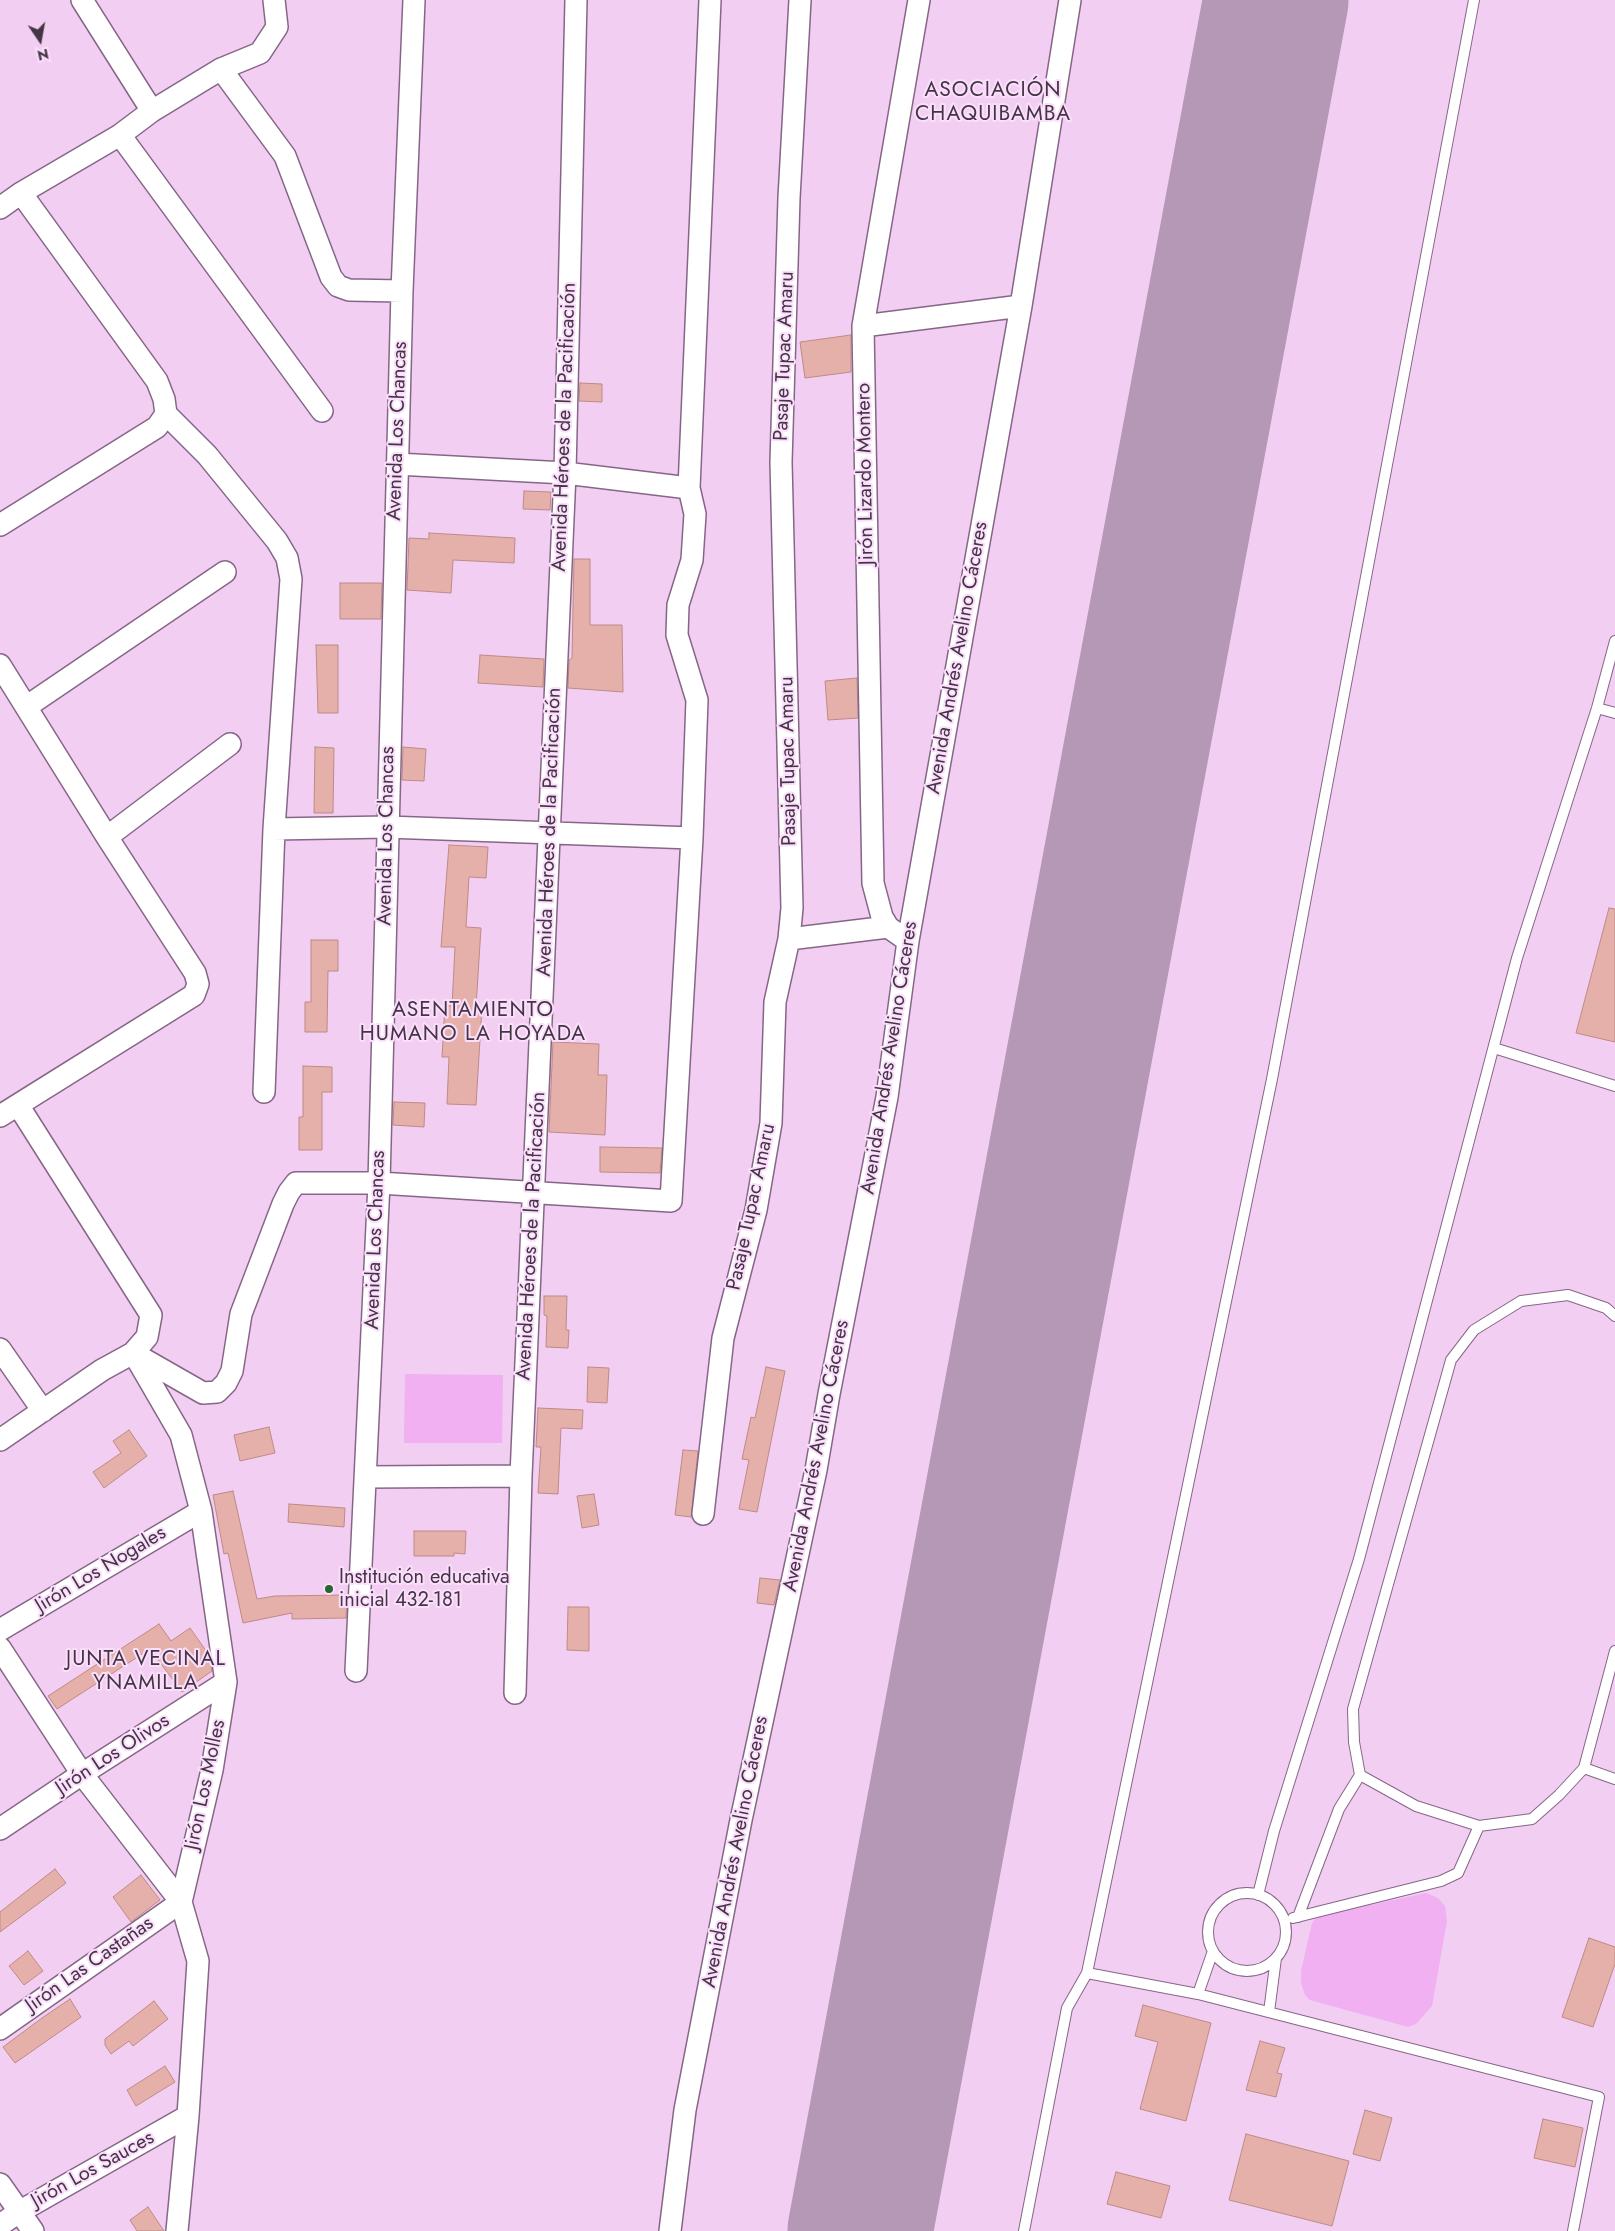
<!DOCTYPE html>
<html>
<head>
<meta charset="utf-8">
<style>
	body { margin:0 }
	#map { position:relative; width:1615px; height:2231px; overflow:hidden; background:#f2cef3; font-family:Jost,sans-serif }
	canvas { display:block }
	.north { position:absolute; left:15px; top:15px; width:50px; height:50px; -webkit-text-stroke:4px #fbdefc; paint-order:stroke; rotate:168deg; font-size:14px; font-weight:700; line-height:20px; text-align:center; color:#443544 }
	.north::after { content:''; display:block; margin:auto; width:18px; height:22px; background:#443544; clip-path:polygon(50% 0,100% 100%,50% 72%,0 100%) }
</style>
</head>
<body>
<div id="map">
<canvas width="1615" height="2231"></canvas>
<div class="north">N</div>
</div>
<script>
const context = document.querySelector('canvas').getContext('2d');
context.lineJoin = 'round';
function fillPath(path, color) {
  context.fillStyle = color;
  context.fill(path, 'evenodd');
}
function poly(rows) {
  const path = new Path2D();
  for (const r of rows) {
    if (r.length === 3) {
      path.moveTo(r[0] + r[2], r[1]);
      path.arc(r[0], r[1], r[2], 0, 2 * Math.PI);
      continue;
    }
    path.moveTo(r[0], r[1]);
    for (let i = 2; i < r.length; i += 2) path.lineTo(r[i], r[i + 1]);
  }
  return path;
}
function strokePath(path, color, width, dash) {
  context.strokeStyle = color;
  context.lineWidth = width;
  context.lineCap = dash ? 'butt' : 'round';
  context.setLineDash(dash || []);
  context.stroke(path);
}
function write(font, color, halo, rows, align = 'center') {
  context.font = font + ' Jost,sans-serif';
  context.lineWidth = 4;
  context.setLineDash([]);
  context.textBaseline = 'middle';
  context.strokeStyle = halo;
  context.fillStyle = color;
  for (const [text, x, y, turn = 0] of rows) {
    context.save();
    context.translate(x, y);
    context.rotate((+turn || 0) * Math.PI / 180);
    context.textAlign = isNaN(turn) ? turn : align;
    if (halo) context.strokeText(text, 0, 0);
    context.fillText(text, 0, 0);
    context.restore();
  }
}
fillPath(poly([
	[405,1374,503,1375,502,1443,404,1443],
	[1426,1893,1438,1898,1445,1906,1447,1921,1432,2006,1416,2024,1408,2027,1310,2000,1305,1995,1301,1983,1301,1971,1312,1923,1315,1919,1323,1915]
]), '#f0b0f1');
strokePath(poly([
	[860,2231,1276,0]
]), '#b498b6', 145);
const building = poly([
	[851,335,851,372,805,378,800,342,851,335],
	[580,383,602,384,602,402,579,401,580,383],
	[524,491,551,492,550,510,523,509,524,491],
	[429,533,515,538,514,563,453,560,451,593,407,590,409,538,429,539,429,533],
	[574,559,590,559,590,625,622,625,623,692,568,688,569,660,572,658,574,559],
	[340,583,382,583,381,619,340,619,340,583],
	[316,645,338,645,338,713,318,713,316,645],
	[480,655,544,659,543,687,478,683,480,655],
	[857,678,858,718,828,720,825,681,857,678],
	[315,747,334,748,333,813,314,813,315,747],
	[403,747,426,749,424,781,402,780,403,747],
	[449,845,488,847,486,878,469,877,466,927,481,928,476,1007,482,1007,476,1105,447,1104,449,1057,442,1057,445,1005,452,1006,455,947,441,947,449,845],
	[1609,908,1615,909,1615,1042,1576,1033,1609,908],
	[311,940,338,940,338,971,328,971,327,1032,305,1032,305,1002,311,1002,311,940],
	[553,1042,599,1044,598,1075,607,1075,605,1135,549,1132,553,1042],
	[303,1066,332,1067,332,1092,322,1092,322,1150,299,1150,299,1117,303,1117,303,1066],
	[394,1102,425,1103,424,1127,393,1125,394,1102],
	[600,1147,662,1148,660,1173,600,1172,600,1147],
	[544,1296,567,1296,566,1330,569,1330,568,1348,546,1347,547,1316,544,1315,544,1296],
	[588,1367,609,1368,607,1403,587,1402,588,1367],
	[766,1367,785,1371,757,1512,739,1509,749,1460,742,1459,751,1417,755,1418,766,1367],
	[538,1408,583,1410,582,1429,561,1428,558,1494,538,1493,541,1447,536,1447,538,1408],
	[269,1427,275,1453,240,1461,234,1435,269,1427],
	[129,1430,147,1456,104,1488,93,1472,121,1453,113,1441,129,1430],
	[683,1450,698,1451,691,1517,675,1515,683,1450],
	[233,1491,257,1599,275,1596,347,1595,346,1618,292,1619,292,1613,243,1623,228,1553,224,1554,213,1495,233,1491],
	[594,1494,599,1525,582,1528,577,1496,594,1494],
	[289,1504,345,1508,344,1527,288,1522,289,1504],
	[414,1531,466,1531,465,1554,454,1553,454,1556,414,1556,414,1531],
	[760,1578,780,1580,774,1605,757,1603,760,1578],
	[568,1607,589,1607,589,1651,567,1650,568,1607],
	[159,1624,171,1641,190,1628,209,1655,212,1671,182,1692,150,1649,57,1709,48,1696,159,1624],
	[55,1869,66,1883,0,1932,0,1912,55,1869],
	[141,1875,160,1900,131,1922,113,1897,141,1875],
	[1589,1938,1615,1947,1615,1964,1593,2027,1562,2017,1589,1938],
	[28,1951,43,1971,24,1985,9,1966,28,1951],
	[70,1999,81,2017,15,2063,3,2047,42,2018,70,1999],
	[154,2001,168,2019,133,2046,129,2041,111,2054,105,2045,105,2039,154,2001],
	[1143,2005,1211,2023,1186,2121,1140,2109,1158,2042,1135,2036,1143,2005],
	[1260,2041,1285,2048,1277,2073,1282,2074,1276,2097,1246,2090,1260,2041],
	[165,2066,175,2082,136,2106,127,2090,165,2066],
	[1365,2110,1392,2118,1380,2161,1353,2154,1365,2110],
	[1543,2119,1583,2128,1575,2167,1534,2158,1543,2119],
	[1246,2134,1349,2161,1332,2226,1229,2200,1246,2134],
	[1116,2172,1170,2186,1161,2218,1107,2204,1116,2172],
	[148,2207,164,2231,137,2231,130,2220,148,2207]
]);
fillPath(building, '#e5b0aa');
strokePath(building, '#bd8a85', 1);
const service = poly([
	[1597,708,1615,713],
	[1494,1048,1615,1086],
	[1584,1768,1615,1779],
	[1360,1775,1416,1806,1479,1826,1532,1819,1559,1795,1584,1768,1615,1651],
	[1247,1932,39],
	[1258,1895,1274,1831,1359,1559,1517,958,1597,708,1615,641],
	[1298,1917,1339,1809,1360,1775,1354,1742,1353,1709,1451,1360,1474,1330,1521,1301,1568,1295,1606,1308,1615,1316],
	[1293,1918,1441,1881,1458,1873,1479,1826],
	[1087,1973,1198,1994,1599,2097,1573,2231],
	[1198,1994,1213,1951],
	[1269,2012,1276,1958],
	[1024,2231,1067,2008,1087,1973,1272,1079,1474,0]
]);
const minor = poly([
	[82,0,152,111],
	[221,69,285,156,331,277,338,286,349,290,402,291],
	[120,135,322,411],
	[21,193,157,381,164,399,166,414,207,455,277,541,287,558,291,579,274,829,264,1092],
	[0,208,21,193,120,135,152,111,221,69,260,53,277,27,274,0],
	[863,326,1021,306],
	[397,464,565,473,689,488,710,0],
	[0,525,157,427,166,414],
	[0,665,107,837,195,973,198,984,194,995,0,1116],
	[26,707,225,572],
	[274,829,387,827,692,838],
	[107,837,230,744],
	[789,939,888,927],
	[908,941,888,927,882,917,873,883,863,326,919,0],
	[0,1349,43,1411],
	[133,1353,203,1393,217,1392,226,1383,232,1371,241,1314,283,1204,289,1192,296,1183,379,1183,671,1201,692,838,697,700,677,635,678,605,692,560,695,514,689,488],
	[134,1354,181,1435,201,1511,226,1682,212,1770,181,1902,198,1961,188,2116,177,2231],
	[0,1440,102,1370,133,1353,147,1337,151,1315,18,1105],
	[366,1477,521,1476],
	[703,1514,723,1338,756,1210,771,1123,775,1002,789,939,792,908,781,462,789,198,800,0],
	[0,1630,201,1511],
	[0,1648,82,1774,181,1902,0,2029],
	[356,1671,379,1183,402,291,414,0],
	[515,1693,521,1476,565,473,576,0],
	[0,1829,82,1774,226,1682],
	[0,2184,33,2231],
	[0,2225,19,2212,188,2116],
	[670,2231,685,2110,741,1820,816,1470,829,1394,887,1097,908,941,1021,306,1070,0]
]);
strokePath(service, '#866687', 12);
strokePath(minor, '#866687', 24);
strokePath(service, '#fff', 10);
strokePath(minor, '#fff', 21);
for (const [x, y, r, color] of [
	[329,1589,5,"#26652e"]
]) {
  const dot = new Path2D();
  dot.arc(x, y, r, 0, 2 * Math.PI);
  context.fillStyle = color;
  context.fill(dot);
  strokePath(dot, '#fbdefc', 2);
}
write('20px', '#443544', '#fbdefc', [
	["Pasaje Tupac Amaru",785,356,-88],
	["Avenida Héroes de la Pacificación",565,427,-88],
	["Avenida Los Chancas",398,431,-88],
	["Jirón Lizardo Montero",866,474,-91],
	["Avenida Andrés Avelino Cáceres",958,658,-80],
	["Pasaje Tupac Amaru",789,761,-91],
	["Avenida Héroes de la Pacificación",550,832,-88],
	["Avenida Los Chancas",387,836,-89],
	["Avenida Andrés Avelino Cáceres",890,1058,-81],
	["Pasaje Tupac Amaru",752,1207,-78],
	["Avenida Héroes de la Pacificación",532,1236,-87],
	["Avenida Los Chancas",376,1240,-88],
	["Avenida Andrés Avelino Cáceres",817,1456,-79],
	["Jirón Los Nogales",101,1570,-31],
	["Jirón Los Olivos",113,1755,-33],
	["Jirón Los Molles",206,1785,-78],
	["Avenida Andrés Avelino Cáceres",736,1852,-79],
	["Jirón Las Castañas",90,1965,-35],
	["Jirón Los Sauces",93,2170,-29]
]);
write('20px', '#443544', '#fbdefc', [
	["Institución educativa",339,1578],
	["inicial 432-181",339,1601]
], 'left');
context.letterSpacing = '1px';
write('21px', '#443544', '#fbdefc', [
	["ASOCIACIÓN",993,91],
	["CHAQUIBAMBA",993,115],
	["ASENTAMIENTO",473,1011],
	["HUMANO LA HOYADA",473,1035],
	["JUNTA VECINAL",146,1660],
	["YNAMILLA",146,1684]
]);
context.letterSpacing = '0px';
</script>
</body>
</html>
